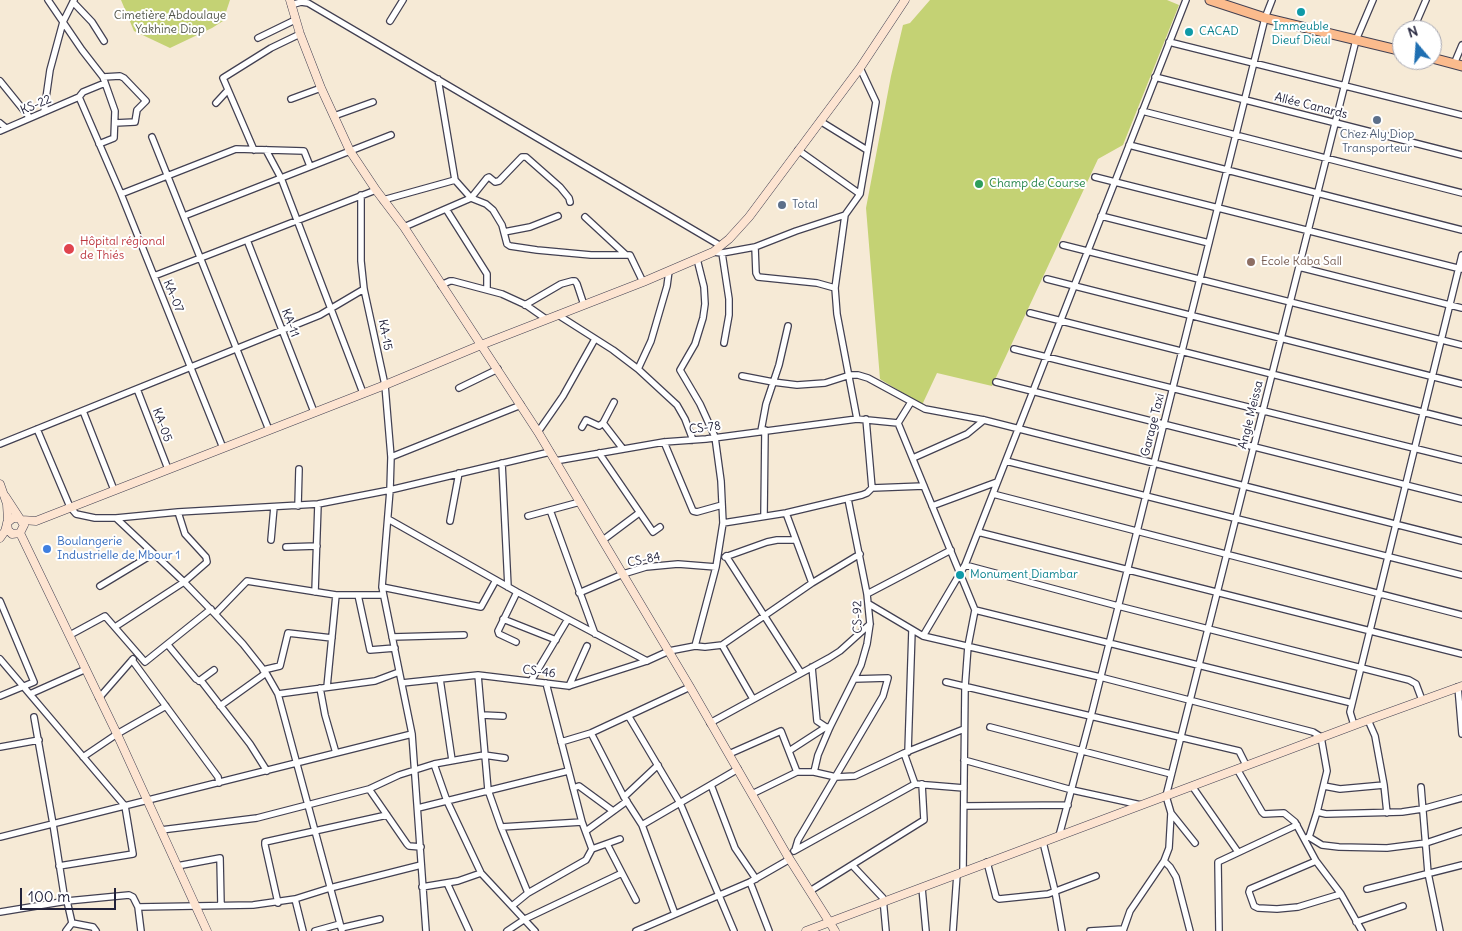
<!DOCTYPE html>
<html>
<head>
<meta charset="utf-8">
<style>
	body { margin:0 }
	#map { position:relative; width:1462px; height:931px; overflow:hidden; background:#f6ead6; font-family:Delius,sans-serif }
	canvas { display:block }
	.north { position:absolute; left:1392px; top:20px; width:50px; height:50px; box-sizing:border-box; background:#fff; border:1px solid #a7a7b1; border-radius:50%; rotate:342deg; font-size:14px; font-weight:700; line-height:20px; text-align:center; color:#22223b }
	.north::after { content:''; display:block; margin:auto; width:18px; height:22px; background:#1f6fb2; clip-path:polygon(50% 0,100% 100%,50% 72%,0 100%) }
	.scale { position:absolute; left:20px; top:888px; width:96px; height:22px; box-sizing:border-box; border:2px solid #22223b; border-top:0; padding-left:6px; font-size:15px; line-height:18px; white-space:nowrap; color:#22223b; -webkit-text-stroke:4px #fff; paint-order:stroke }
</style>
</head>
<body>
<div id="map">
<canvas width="1462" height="931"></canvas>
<div class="north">N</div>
<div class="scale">100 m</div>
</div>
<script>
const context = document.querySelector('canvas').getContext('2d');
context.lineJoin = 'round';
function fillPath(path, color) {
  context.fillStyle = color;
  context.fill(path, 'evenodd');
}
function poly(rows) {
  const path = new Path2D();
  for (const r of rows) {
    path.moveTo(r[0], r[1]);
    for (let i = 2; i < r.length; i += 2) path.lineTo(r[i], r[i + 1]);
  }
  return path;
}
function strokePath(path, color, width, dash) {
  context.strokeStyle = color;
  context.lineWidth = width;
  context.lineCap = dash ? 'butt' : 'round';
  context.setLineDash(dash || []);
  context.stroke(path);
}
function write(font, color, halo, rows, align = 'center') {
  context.font = font + ' Delius,sans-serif';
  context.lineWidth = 4;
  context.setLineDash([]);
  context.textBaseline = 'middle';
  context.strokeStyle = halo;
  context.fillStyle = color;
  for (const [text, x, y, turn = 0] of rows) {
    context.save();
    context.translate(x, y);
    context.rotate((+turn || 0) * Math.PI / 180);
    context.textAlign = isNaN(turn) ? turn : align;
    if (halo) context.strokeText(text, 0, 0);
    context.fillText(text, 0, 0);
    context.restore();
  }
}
fillPath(poly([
	[121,0,230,0,223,21,212,28,170,48,134,31],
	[930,0,1167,0,1179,5,1123,145,1098,159,992,386,937,373,922,405,880,379,866,208,891,76,903,25,910,23]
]), '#c4d274');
const street = poly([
	[48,0,82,50,103,77,115,111,114,138,99,144],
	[73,2,92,22,104,41],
	[291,5,301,2,308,3,721,246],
	[390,21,403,0],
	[1413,30,1426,0],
	[258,38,295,20],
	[1169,42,1462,115],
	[1454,64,1462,45],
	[103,77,120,76,124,78,146,101,137,110,135,122,115,123],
	[1155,77,1462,155],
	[438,79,455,180,471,198,486,204,493,210,502,225,507,244,510,246,537,250,591,255,630,255,643,282],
	[0,81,30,118],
	[79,97,121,194,223,448],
	[291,99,321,88],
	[216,103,228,90],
	[1142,111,1462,193],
	[44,112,50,70,63,22,74,0],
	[334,116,373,102],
	[820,121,867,150],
	[0,123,6,128],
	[0,131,79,97,83,92,105,83],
	[152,137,269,430],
	[1129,145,1462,230],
	[254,150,223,78,271,48,300,34],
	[266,150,281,178,363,393],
	[798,150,860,194],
	[1095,177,1461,269],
	[121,194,236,149,304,151,310,166],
	[361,195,361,261,364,289,385,385,391,457,390,490,382,587,412,734,426,931],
	[383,200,455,180],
	[446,209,487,274,487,289],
	[184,216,391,135],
	[1101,216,1209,243],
	[585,217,625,254],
	[404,227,471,198,487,178,489,177,495,182,499,181,522,157,526,157,560,187,569,198,570,202],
	[504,232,530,227,558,216],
	[247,240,314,412],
	[1063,245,1462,345],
	[755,247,756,273,758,277,817,283,835,288],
	[713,252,722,253,755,247,796,231,845,215],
	[722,253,729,299,729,315,724,343],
	[1299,267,1462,308],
	[154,276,376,190],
	[1047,279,1462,384],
	[441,285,450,281,453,281,502,294,526,305,546,319],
	[525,305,561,284,572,281,575,281,577,284,584,305],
	[1030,313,1462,422],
	[558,315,613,350,638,369,677,405,685,419,693,440],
	[1014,349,1462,460],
	[638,369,651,341,667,286,669,271],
	[742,376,773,382,797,385,825,383,850,375,858,375,868,378,925,409,984,420,1462,541],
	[996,382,1462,499],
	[459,388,498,369],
	[137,389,168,469],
	[83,411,114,490],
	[857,419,837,314,835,288,845,215,860,194,876,102,860,68],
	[603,423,614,402],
	[898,423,975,610,968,646,965,687,963,872],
	[898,423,911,402],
	[582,427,586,420,599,426,603,423,623,449],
	[37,429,70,507,76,514,95,518,116,518,184,582,215,614,243,644,266,673,278,694,342,931],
	[761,431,766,404,779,365,788,326],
	[538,432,563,396,595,339],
	[664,442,693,511,697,512,722,505],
	[0,444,320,315,364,289],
	[599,453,653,532,660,527],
	[391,457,521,405],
	[913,458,967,434,984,420],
	[555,461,664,442,706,439,857,419,898,423],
	[1006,461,1462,575],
	[502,463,508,587],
	[872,488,924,486],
	[993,494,1462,615],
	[298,506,299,469],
	[932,506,997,482],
	[550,510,595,634],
	[786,513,796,540],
	[528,516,580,502],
	[764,516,765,430],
	[116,518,178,512,318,504,390,490,550,452],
	[388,519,517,592,647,661],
	[450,521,459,473],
	[723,523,786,513,862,495,867,493,872,488,866,419],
	[978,532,1462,654],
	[271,540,274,507],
	[603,540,639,513],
	[286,547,317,546],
	[726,556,801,673],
	[725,557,767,542,777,540,796,540,812,583],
	[965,565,1118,606,1409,680,1416,684,1422,700],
	[100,586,153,554],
	[382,587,481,607,496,580],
	[315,592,318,504],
	[579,593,623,574,646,567,678,564,716,567],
	[867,594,951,550],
	[358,595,370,650,395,648],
	[0,601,34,682,0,696],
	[869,604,923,636,1100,677,1313,732,1321,737,1327,771,1317,812],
	[975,610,1352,703],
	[215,614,247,581,336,595,382,595],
	[503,619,556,640],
	[115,627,184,582,207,562,206,557,185,534,178,512],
	[70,635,105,616,145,662,211,609],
	[923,636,965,565,1186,0],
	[392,637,464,635],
	[516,642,499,634,498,631,517,592],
	[168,645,196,679,202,682,250,744,267,771],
	[722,645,753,699],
	[695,646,716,567,723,523,721,481,715,437,700,404,680,370,695,344,703,318,705,304,704,287,697,259],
	[0,659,125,806,133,854,59,866],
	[132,660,218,777,219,783],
	[812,667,817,721,826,727,830,727],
	[263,670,280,666,288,633,332,638],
	[478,675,488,790,501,827,582,822,592,849,586,860,528,893,512,906],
	[440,679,452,760],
	[199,681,214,670],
	[531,681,568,619],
	[946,682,1239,751,1246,765],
	[402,683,478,675,569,686,647,661,669,651,695,646,705,647,722,645,812,583,860,554],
	[546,683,582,822],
	[569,686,587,646],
	[327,687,336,595],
	[1458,687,1462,734],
	[320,688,325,715,336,753],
	[30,694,86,669],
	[278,694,375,681,399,672],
	[99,698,133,659],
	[220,706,266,673],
	[482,715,503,716],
	[34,717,53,824,65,901],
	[629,717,680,803,734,931],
	[1368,720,1375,736,1384,785],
	[710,723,829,658,840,651,870,624],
	[1354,725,1350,712,1462,255],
	[990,727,1171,774],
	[591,733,624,797,642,825,675,914],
	[561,742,591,733,690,687],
	[0,747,39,740],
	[789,751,826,727],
	[908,752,912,630],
	[904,753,915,784],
	[729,754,781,731,797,772],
	[83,757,117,734,166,706],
	[964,760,1072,790,1141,805],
	[434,764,447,801,481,873,535,931],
	[1237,769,1262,812,1264,814,1284,813,1295,822,1316,861,1341,894,1362,931],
	[814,772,818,755,830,727,861,665,867,644,870,624,867,594,848,499],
	[711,785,735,848,756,879],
	[1192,786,1238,852],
	[1324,786,1340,789,1384,785,1387,813],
	[1421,787,1428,873,1440,931],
	[573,788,579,786,613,811],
	[369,789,399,775,434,764,484,755,505,758],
	[752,794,797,772,814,772,836,777,855,776,904,753,964,729],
	[624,797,658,765],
	[964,806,1068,805],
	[418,808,568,771],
	[1171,813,1195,843],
	[642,825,738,769],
	[501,827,528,893],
	[161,830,257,818,369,789,407,844,409,846,421,847],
	[586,831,627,801],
	[1059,836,1091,716,1265,18,1272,0],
	[0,837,412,734],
	[1309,837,1317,812,1326,814,1402,812,1422,809,1462,798],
	[1306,838,1309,837,1322,845,1339,847,1387,848,1426,843,1462,831],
	[1043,842,1055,891,1062,931],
	[607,844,636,900],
	[592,849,620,839],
	[795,850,798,840,883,696,888,678,854,679],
	[794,851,915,784,964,788],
	[1164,861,1170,867,1176,877,1190,931],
	[1316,861,1250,889,1249,892,1254,906,1258,908,1277,909,1298,907,1341,894],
	[987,862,996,897,999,899,1048,894,1096,876],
	[852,865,883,898,886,931],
	[177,866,220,858,221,905],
	[750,882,769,931],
	[447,883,469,931],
	[422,887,458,881,481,873],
	[922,888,926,931],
	[1367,889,1462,865],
	[810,891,924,820,922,784],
	[295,899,330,888,421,865],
	[67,901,72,923,93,927,96,931],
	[278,903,265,845,265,842,387,815],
	[138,907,253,905,295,899,303,931],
	[0,912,67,901,129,895,133,897,138,907,141,931],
	[1356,922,1403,906],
	[341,928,380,919],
	[66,931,72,923],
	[315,931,340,924],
	[507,931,525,919,622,873],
	[636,931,750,882,790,859],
	[953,931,957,874],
	[1090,931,1123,929],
	[1123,931,1130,911,1164,861,1169,848,1171,813,1166,796,1356,40,1373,0],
	[1219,931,1218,862,1297,825]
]);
const secondary = poly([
	[290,0,300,34,321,88,350,151,376,190,404,227,538,432,690,687,787,855,835,931],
	[0,484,7,504,8,521],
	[5,496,24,525,20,533,12,534,8,530,7,523,13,518,19,518],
	[22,520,36,521,385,385,481,345,643,282,713,252,729,239,749,217,860,68,905,0],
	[20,533,117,734,207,931],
	[0,538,5,531,7,524],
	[806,931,1368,720,1462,686]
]);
const primary = poly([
	[1210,0,1265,18,1402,51],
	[1432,58,1462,66]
]);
strokePath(street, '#424052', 8);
strokePath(secondary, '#424052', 9);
strokePath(primary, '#424052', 11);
strokePath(street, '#fff', 5.5);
strokePath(secondary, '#fde4d1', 8);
strokePath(primary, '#fbbb8d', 9);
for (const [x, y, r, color] of [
	[1301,12,5,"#0f9aa8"],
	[1189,32,5,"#0f9aa8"],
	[1377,120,5,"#5c6f8a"],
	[979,184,5,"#2e9e5b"],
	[782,205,5,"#5c6f8a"],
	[69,249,6,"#e0444e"],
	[1251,262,5,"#8d6e63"],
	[47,549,5,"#3f7fe0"],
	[960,575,5,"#0f9aa8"]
]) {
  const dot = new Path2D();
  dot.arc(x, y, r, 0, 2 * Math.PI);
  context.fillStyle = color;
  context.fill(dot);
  strokePath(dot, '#fff', 2);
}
write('12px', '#53574c', '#fff', [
	["Cimetière Abdoulaye",170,16],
	["Yakhine Diop",170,30]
]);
write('12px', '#0d838f', '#fff', [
	["Immeuble",1301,27,"center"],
	["Dieuf Dieul",1301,41,"center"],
	["CACAD",1199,32],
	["Monument Diambar",970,575]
], 'left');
write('12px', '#22223b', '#fff', [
	["KS-22",36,105,-23],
	["Allée Canards",1311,106,14],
	["KA-07",173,296,67],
	["KA-11",290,323,69],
	["KA-15",385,335,79],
	["Angle Meissa",1251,415,-76],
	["KA-05",162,425,69],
	["Garage Taxi",1153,425,-76],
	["CS-78",705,428,-7],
	["CS-84",644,560,-12],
	["CS-92",858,617,-91],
	["CS-46",539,672,7]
]);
write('12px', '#4e5e75', '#fff', [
	["Chez Aly Diop",1377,135],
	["Transporteur",1377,149],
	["Total",792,205,"left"]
]);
write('12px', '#27864d', '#fff', [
	["Champ de Course",989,184]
], 'left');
write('12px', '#be3a42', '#fff', [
	["Hôpital régional",80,242],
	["de Thiés",80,256]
], 'left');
write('12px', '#785e54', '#fff', [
	["Ecole Kaba Sall",1261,262]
], 'left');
write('12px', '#366cbe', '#fff', [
	["Boulangerie",57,542],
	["Industrielle de Mbour 1",57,556]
], 'left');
</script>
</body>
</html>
